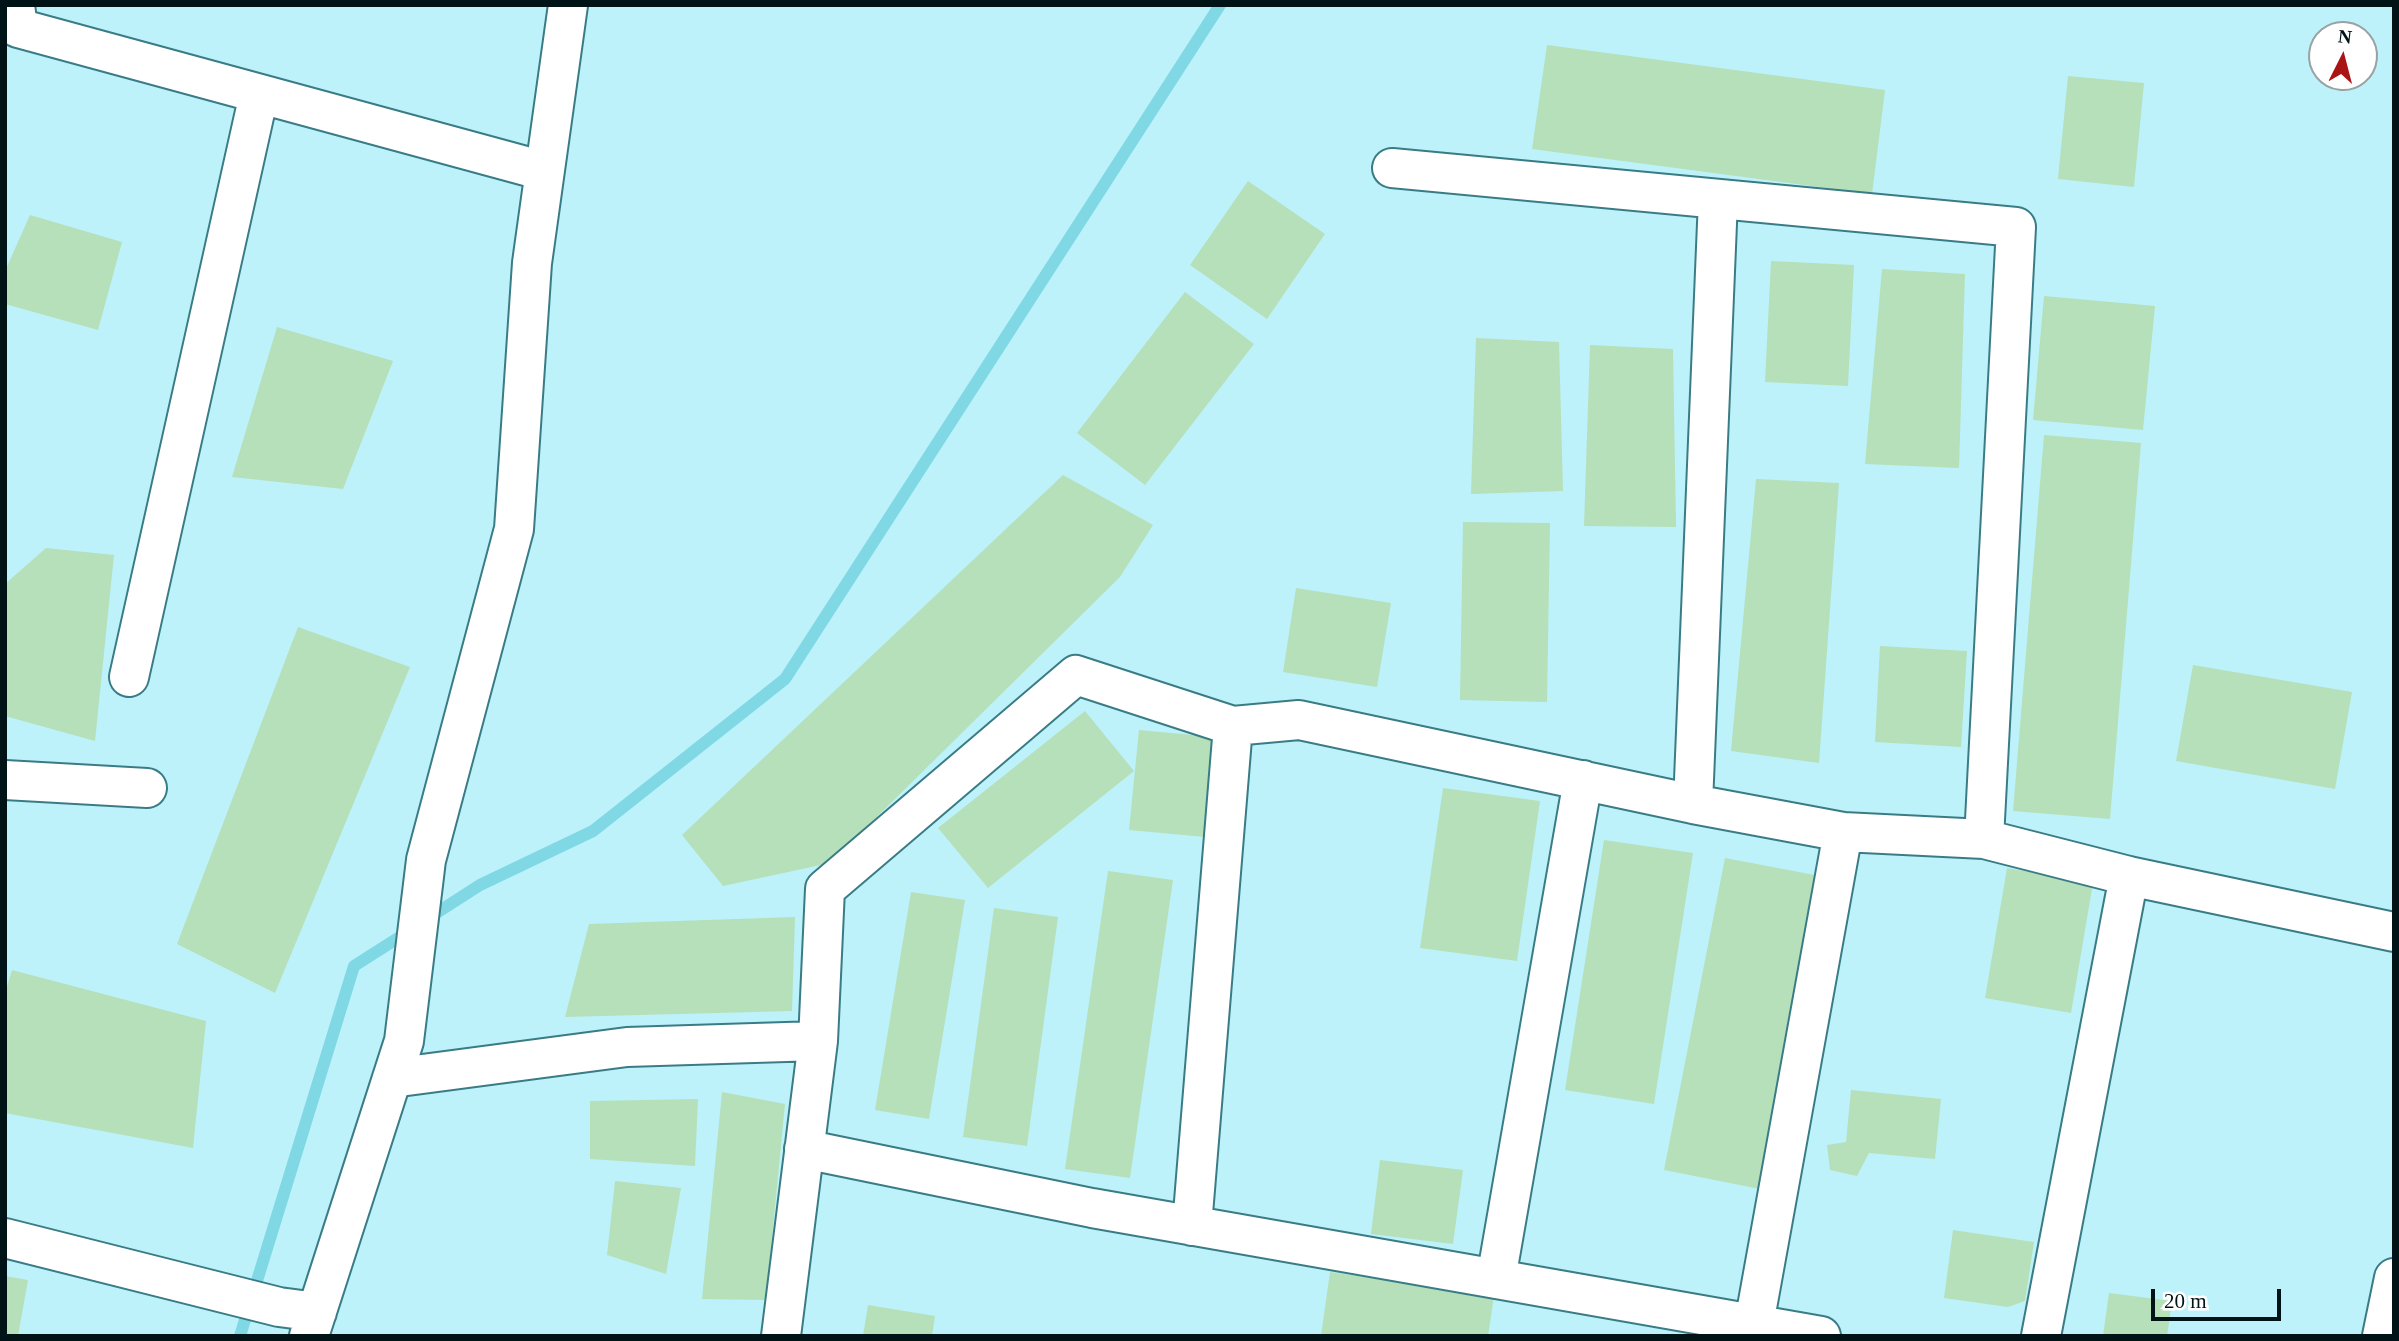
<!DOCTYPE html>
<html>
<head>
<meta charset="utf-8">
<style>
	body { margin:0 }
	#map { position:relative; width:2399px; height:1341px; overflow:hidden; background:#bdf2fa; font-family:"Times New Roman",serif }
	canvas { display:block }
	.frame { position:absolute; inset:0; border:7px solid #001317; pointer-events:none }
	.north { position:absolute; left:2308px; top:21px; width:70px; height:70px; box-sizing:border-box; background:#fff; border:2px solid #99a1a2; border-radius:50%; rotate:6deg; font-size:19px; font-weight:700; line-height:28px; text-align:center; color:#001317 }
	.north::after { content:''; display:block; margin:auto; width:24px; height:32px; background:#a91514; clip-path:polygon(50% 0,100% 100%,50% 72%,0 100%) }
	.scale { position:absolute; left:2151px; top:1289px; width:130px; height:32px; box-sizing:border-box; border:4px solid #001317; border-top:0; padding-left:9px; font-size:21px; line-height:24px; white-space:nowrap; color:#001317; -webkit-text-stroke:5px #fff; paint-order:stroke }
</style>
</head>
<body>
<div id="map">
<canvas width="2399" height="1341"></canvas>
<div class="frame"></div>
<div class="north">N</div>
<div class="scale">20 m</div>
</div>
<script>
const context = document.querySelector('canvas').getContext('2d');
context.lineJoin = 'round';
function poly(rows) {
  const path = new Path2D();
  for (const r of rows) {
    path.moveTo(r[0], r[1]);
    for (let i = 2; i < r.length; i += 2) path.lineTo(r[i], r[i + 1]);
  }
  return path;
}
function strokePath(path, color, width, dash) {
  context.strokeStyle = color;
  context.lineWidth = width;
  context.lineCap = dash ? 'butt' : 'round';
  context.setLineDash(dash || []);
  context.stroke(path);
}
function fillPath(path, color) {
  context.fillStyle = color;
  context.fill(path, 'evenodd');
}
strokePath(poly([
	[427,919,480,885,593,831,785,679,1220,5],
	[240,1336,354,966,409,931]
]), '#81d8e5', 12);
fillPath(poly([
	[1547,45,1885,90,1872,194,1532,149],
	[2068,76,2144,83,2134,187,2058,179],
	[1248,181,1325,234,1267,319,1190,265],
	[30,215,122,242,98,330,5,304,5,271],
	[1771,261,1854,265,1848,386,1765,382],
	[1882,269,1965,274,1959,468,1865,464],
	[1185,292,1254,344,1145,485,1077,433],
	[2044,296,2155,306,2143,430,2033,420],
	[277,327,393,361,343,489,232,477],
	[1476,338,1559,342,1563,491,1471,494],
	[1590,345,1673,349,1676,527,1584,526],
	[2044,435,2141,443,2110,819,2013,811],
	[1063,475,1153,525,1120,577,830,863,723,886,682,835],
	[1756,479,1839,483,1819,763,1731,751],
	[1463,522,1550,523,1547,702,1460,700],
	[46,548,114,555,95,741,5,716,5,584],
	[1296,588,1391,603,1377,687,1283,672],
	[298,627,410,667,275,993,177,944],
	[1880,646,1967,651,1961,747,1875,742],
	[2193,665,2352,692,2335,789,2176,761],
	[1085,711,1134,771,988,888,938,828],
	[1139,730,1214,737,1205,837,1129,830],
	[1443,788,1540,801,1517,961,1420,948],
	[1604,840,1693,853,1654,1104,1565,1090],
	[1725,858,1820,876,1760,1189,1664,1170],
	[2007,868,2093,883,2071,1013,1985,998],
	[1108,871,1173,880,1130,1178,1065,1169],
	[911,892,965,900,929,1119,875,1110],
	[994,908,1058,917,1027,1146,963,1137],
	[795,917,792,1011,565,1017,589,924],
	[12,970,206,1021,193,1148,5,1113,5,993],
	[1851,1090,1941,1099,1935,1159,1869,1153,1857,1176,1830,1170,1827,1145,1846,1142],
	[722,1092,785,1104,766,1300,702,1299],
	[698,1099,695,1166,590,1159,590,1101],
	[1380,1160,1463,1170,1453,1244,1371,1234],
	[615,1181,681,1188,666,1274,607,1255],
	[1953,1230,2034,1242,2025,1301,2008,1307,1944,1298],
	[1330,1272,1494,1296,1488,1336,1321,1336],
	[5,1276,28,1280,18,1336,5,1336],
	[2109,1293,2172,1301,2167,1336,2103,1336],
	[868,1305,935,1316,932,1336,863,1336]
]), '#b5e0ba');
const minor = poly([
	[15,5,18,28,544,171],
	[1392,168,2016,227,1984,839],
	[129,677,259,94],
	[5,780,147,788],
	[1693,804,1718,199],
	[392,1078,627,1047,818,1041],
	[804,1149,1092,1208,1821,1336],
	[1192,1226,1233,726],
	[5,1238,279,1307,317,1312],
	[1496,1279,1583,780],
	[1754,1324,1843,832],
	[309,1336,404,1041,426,860,514,529,532,263,568,5],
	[781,1336,818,1041,825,889,1076,675,1233,726,1299,720,1693,804,1843,832,1984,839,2129,876,2394,932],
	[2041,1336,2129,876],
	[2382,1336,2394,1278]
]);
strokePath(minor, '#3a7c86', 42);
strokePath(minor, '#fff', 38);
</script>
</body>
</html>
